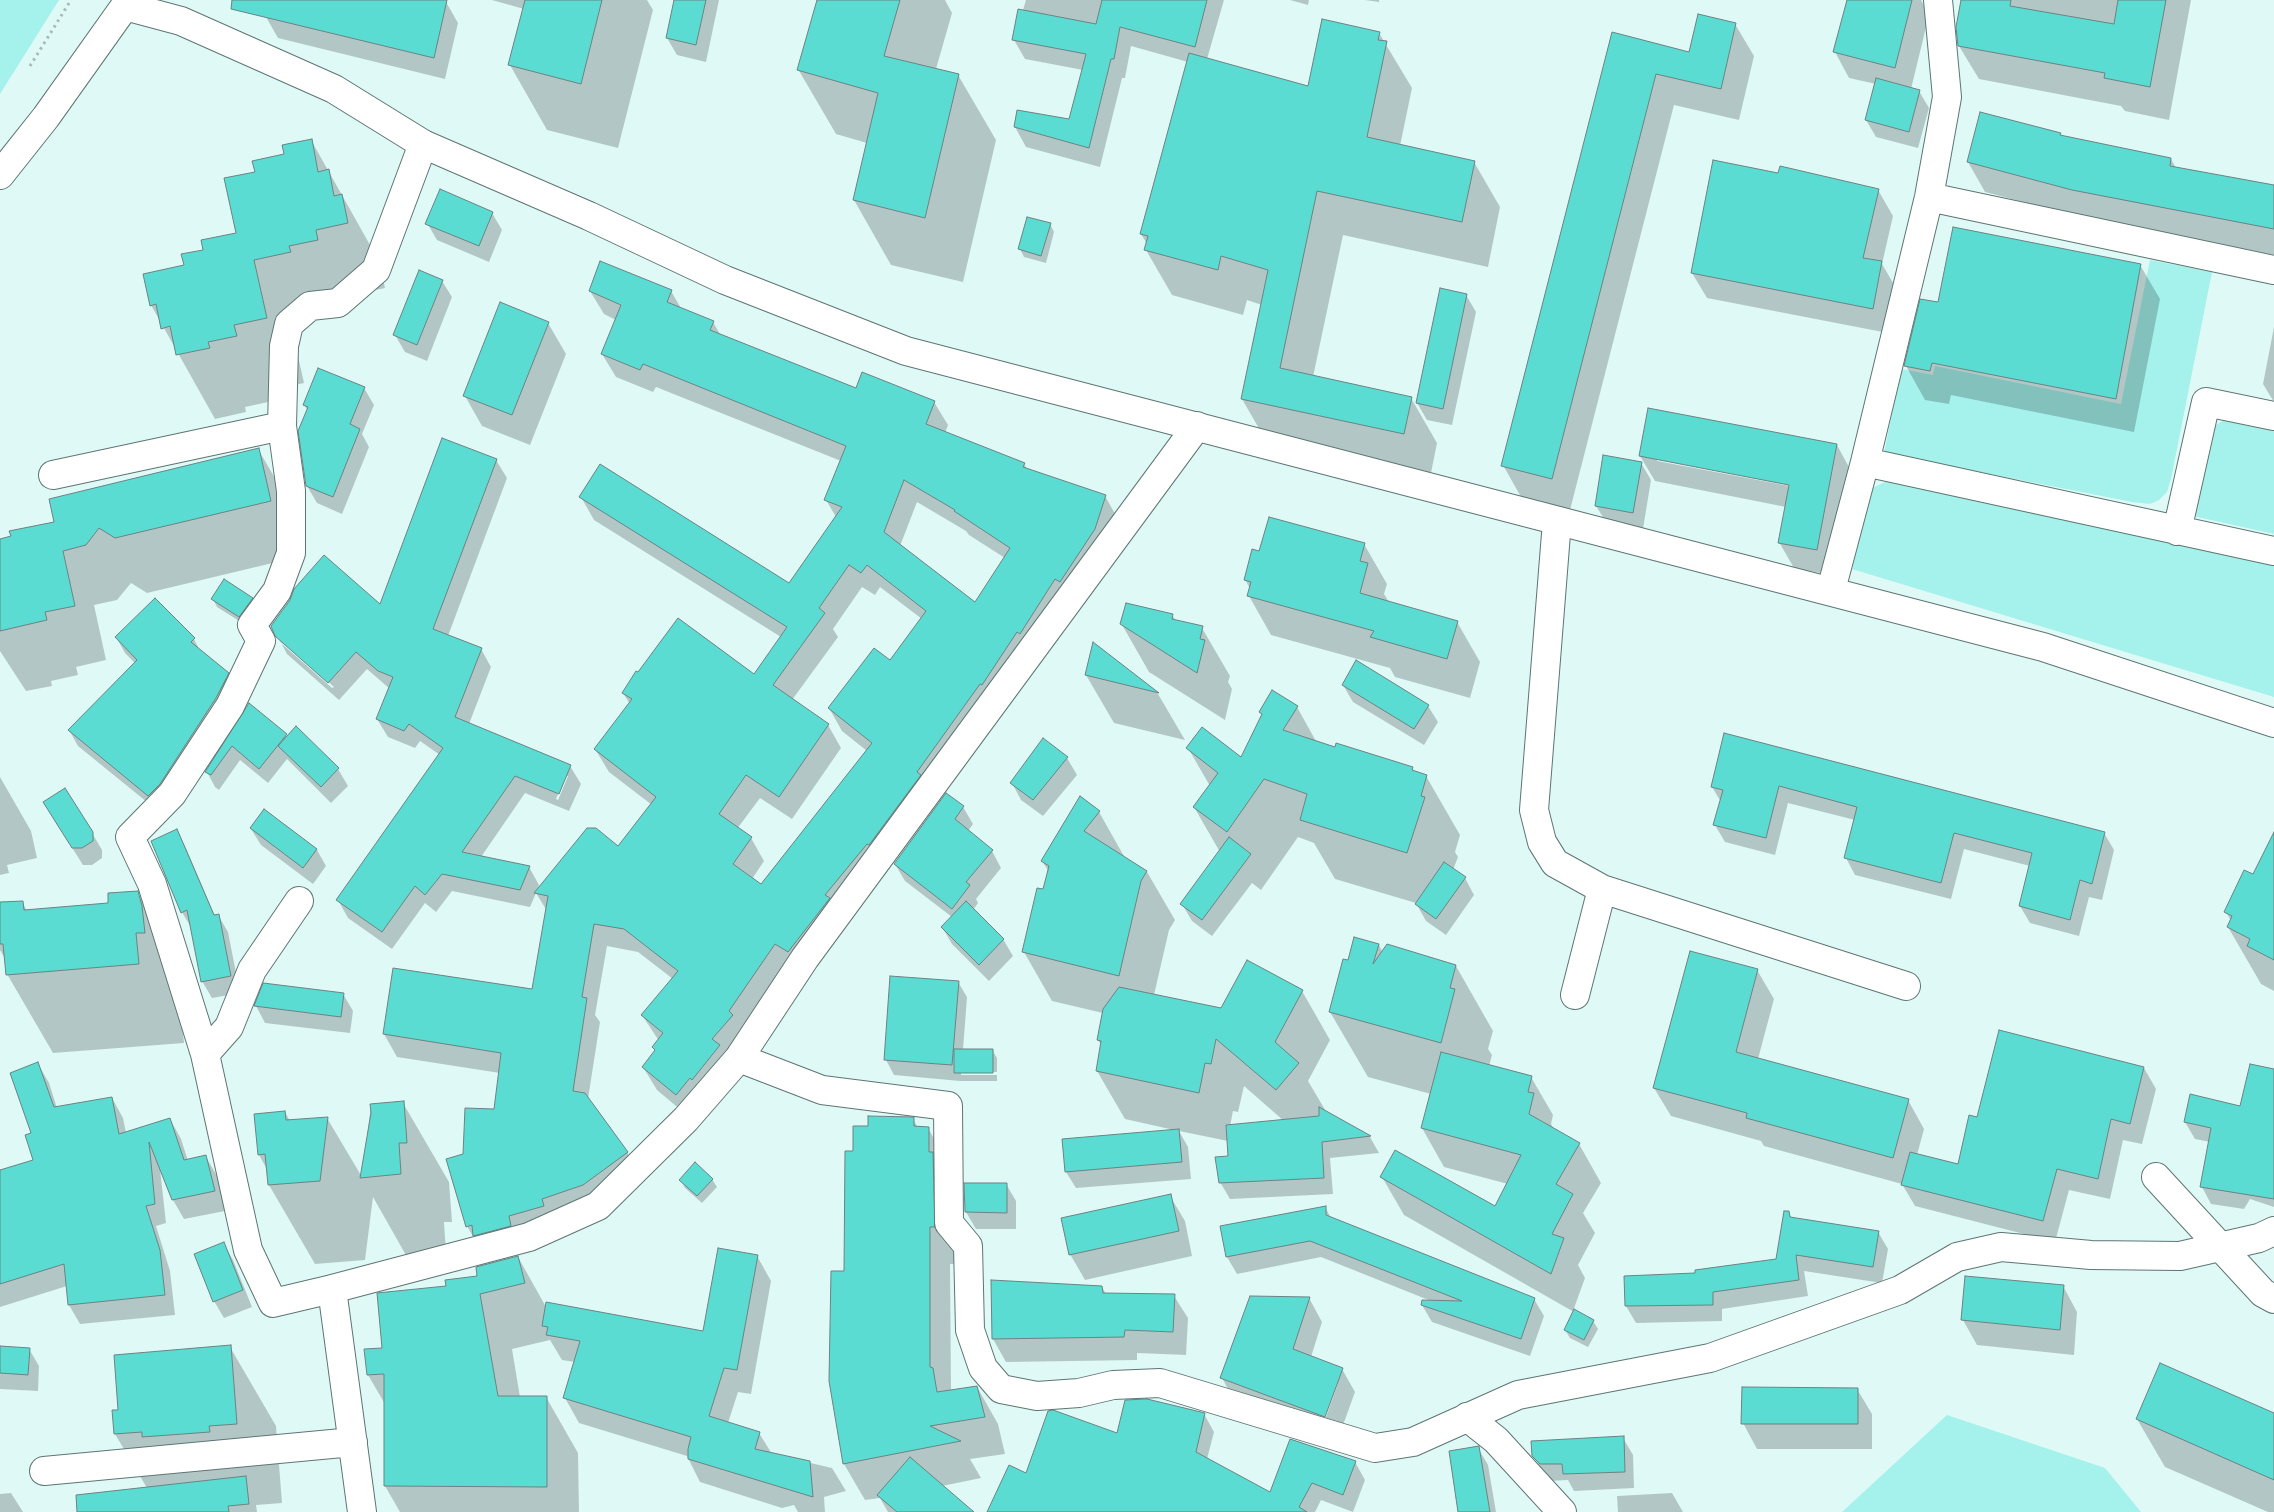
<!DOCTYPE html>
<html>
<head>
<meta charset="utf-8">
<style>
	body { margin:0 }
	canvas { display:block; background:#dff9f6 }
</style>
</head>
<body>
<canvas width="2274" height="1512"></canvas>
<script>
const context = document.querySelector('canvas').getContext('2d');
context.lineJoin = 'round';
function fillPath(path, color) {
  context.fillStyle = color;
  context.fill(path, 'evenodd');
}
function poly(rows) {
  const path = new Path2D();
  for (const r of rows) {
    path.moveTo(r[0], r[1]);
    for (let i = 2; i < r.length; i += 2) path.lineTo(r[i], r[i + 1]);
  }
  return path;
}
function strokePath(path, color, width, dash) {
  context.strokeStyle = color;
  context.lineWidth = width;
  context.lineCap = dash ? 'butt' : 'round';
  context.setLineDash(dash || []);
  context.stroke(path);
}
fillPath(poly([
	[0,0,59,0,0,94],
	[2150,260,2212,272,2171,479,2167,492,2159,500,2150,504,2132,502,1884,453,1901,369,1933,375,1935,366,2121,404],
	[2227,418,2274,426,2274,534,2193,516,2210,436,2216,425],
	[1903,481,2274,561,2274,697,1852,569,1870,489,1885,482],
	[1947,1415,2105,1468,2141,1512,1842,1512]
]), '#a4f2eb');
fillPath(poly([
	[270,0,446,2,458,23,445,79,278,38,266,17],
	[492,0,647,0,653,10,618,148,547,130,510,65,524,9],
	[676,0,719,0,706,62,677,55,667,38],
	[818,0,945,0,952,13,936,69,958,75,996,140,963,282,891,265,854,200,867,143,836,134,798,69],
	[1026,0,1224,0,1207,59,1309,87,1379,33,1412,88,1400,146,1474,162,1500,207,1488,267,1343,235,1313,377,1411,398,1437,443,1430,478,1268,444,1242,399,1262,305,1247,300,1243,315,1172,295,1146,250,1147,244,1141,234,1188,62,1131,46,1125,78,1122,78,1100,167,1026,147,1015,127,1070,121,1083,70,1025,59,1014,40],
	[1290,0,1309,0,1308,5],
	[1365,0,1379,0,1379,2],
	[1848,0,1921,0,1929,15,1911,89,1919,91,1929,108,1918,148,1876,137,1866,120,1876,84,1849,78,1835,52],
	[1962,0,2191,0,2169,120,2125,111,2121,106,1979,79,1959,46],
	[1735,24,1754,56,1739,120,1674,105,1570,510,1521,497,1503,465,1613,34,1690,54],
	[2060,134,2062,137,2171,159,2176,168,2274,186,2274,255,2091,220,1985,192,1968,162],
	[311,140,379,261,385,288,353,295,327,317,291,325,304,383,271,390,273,401,245,407,246,412,215,419,151,305,185,266,204,251,237,234,256,173],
	[1779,175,1878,190,1893,216,1882,264,1896,288,1888,333,1707,298,1692,273],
	[492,213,502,230,489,262,437,240,427,223],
	[1050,224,1054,232,1046,263,1024,257,1020,249],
	[2140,265,2160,299,2134,432,1951,395,1949,404,1925,400,1906,366,1939,304],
	[442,281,452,297,427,361,405,352,395,335],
	[590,291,671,291,682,310,713,322,721,336,857,390,934,402,948,425,945,433,1024,464,1028,470,1105,496,1118,519,689,1117,657,1090,643,1067,656,1052,653,1047,659,1041,642,1015,673,979,638,952,607,946,595,1015,600,1022,588,1099,627,1152,641,1175,481,1250,467,1226,464,1155,495,1111,500,1073,397,1057,384,1034,394,969,533,991,547,911,536,893,530,907,452,891,436,912,425,903,392,949,348,918,338,900,440,755,420,741,415,748,388,737,377,719,390,689,367,669,339,700,287,654,277,635,381,606,496,460,507,478,448,636,481,649,491,667,469,724,570,766,581,784,569,811,525,793,481,857,529,867,539,885,537,891,619,847,652,805,609,772,595,749,630,704,623,693,754,676,781,637,594,520,581,497,790,585,836,517,826,500,841,461,656,387,653,392,616,377,602,354,616,320,604,314],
	[917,502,966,531,969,535,1005,558,975,604,900,546],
	[862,587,875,595,880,587,922,619,890,662,829,708,842,731,867,751,761,886,752,879,764,861,751,838,737,829,760,798,792,819,841,748,828,725,792,700,838,637,833,629],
	[283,641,334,687,332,688,281,643],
	[565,776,568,776,558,800,556,799],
	[1466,295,1476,312,1452,425,1427,420,1417,403],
	[548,323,566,354,530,445,482,426,465,396],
	[2274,327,2274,402,2263,384],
	[364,388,374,405,362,434,369,447,342,514,317,503,307,486,308,411,304,405],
	[1837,445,1851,471,1831,575,1794,568,1779,542,1786,507,1655,481,1640,456],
	[1657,458,1795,485,1795,487,1657,461],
	[258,449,290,504,302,556,147,593,131,583,117,600,94,605,106,660,76,667,78,675,51,681,52,686,26,691,0,651,0,540,56,522],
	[1641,463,1651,480,1643,529,1606,522,1596,506],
	[1364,544,1387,584,1384,594,1389,602,1457,622,1480,662,1470,698,1395,677,1390,668,1271,635,1249,596,1250,589,1245,579,1260,552],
	[213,599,252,599,256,607,244,624,217,607],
	[1172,615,1176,621,1202,628,1230,676,1228,682,1232,689,1225,720,1149,672,1121,623],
	[116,637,194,639,200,651,228,674,237,689,158,811,78,746,69,730,135,663,125,653],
	[1094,644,1158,694,1185,740,1114,723,1086,675],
	[1343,685,1428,706,1438,722,1424,745,1353,702],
	[249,705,287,737,296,728,338,769,348,786,331,803,287,759,268,783,240,760,219,790,215,787,207,772],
	[1297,707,1317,743,1412,768,1415,772,1426,776,1460,835,1455,852,1458,857,1453,870,1465,878,1474,895,1446,935,1426,921,1416,903,1335,879,1314,843,1298,837,1261,890,1252,883,1212,936,1192,921,1182,904,1220,852,1194,807,1210,786,1188,748,1241,759,1263,716,1260,712],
	[1725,735,2104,833,2114,850,2102,900,2089,897,2079,936,2030,923,2020,906,2030,866,1964,849,1951,899,1855,875,1846,858,1855,820,1788,803,1775,855,1725,842,1715,825,1721,802,1712,787],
	[1067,758,1077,775,1043,816,1021,800,1012,783],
	[0,777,31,831,37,858,7,865,9,873,0,875],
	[963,807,973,824,968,831,992,851,1001,868,976,899,978,903,973,910,1003,939,1013,956,989,981,952,944,942,927,952,917,905,881,895,864],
	[1099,812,1125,858,1147,872,1175,920,1169,930,1154,995,1222,1009,1302,991,1330,1040,1308,1081,1327,1113,1370,1137,1379,1153,1330,1158,1333,1194,1230,1199,1220,1182,1229,1157,1228,1141,1179,1131,1188,1147,1191,1179,1076,1188,1066,1172,1174,1130,1125,1119,1097,1071,1102,1046,1098,1040,1103,1013,1052,1001,1024,952,1049,872,1042,861],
	[1244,1086,1284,1121,1230,1126,1233,1111,1238,1112],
	[54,819,92,833,102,850,102,858,92,865,83,865],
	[251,829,317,850,326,866,313,884,261,845],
	[177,831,186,848,215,916,218,915,228,932,240,993,212,998,202,981,192,929,182,912,152,841],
	[2274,870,2274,991,2261,984,2228,927,2231,921,2226,912,2254,876],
	[137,892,183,972,181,1012,184,1043,53,1053,7,974,6,960,0,950,0,904,22,902,27,911,110,904],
	[1379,945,1383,953,1456,966,1493,1031,1488,1049,1492,1055,1489,1066,1531,1077,1553,1115,1551,1124,1555,1131,1579,1144,1601,1183,1583,1213,1595,1233,1578,1265,1585,1278,1573,1311,1593,1321,1598,1329,1588,1347,1570,1338,1565,1330,1574,1312,1404,1215,1382,1177,1496,1208,1508,1184,1444,1167,1422,1128,1431,1094,1368,1077,1330,1012,1349,962],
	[1757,970,1774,999,1758,1059,1908,1100,1924,1129,1917,1155,1959,1166,1978,1118,2144,1068,2156,1089,2142,1144,2123,1140,2110,1199,2069,1190,2055,1242,1915,1206,1902,1184,1764,1146,1761,1141,1671,1116,1654,1088],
	[958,982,967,997,963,1050,992,1050,997,1058,997,1072,961,1072,961,1075,997,1075,997,1081,960,1081,894,1075,886,1060],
	[343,994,353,1011,350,1033,265,1023,256,1006],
	[38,1064,49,1083,57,1108,112,1098,123,1118,126,1133,170,1119,181,1139,188,1161,206,1157,217,1176,225,1211,184,1219,173,1200,160,1169,166,1223,156,1226,170,1271,175,1315,80,1324,69,1305,67,1286,0,1307,0,1172,34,1161,32,1134],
	[2274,1071,2274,1207,2250,1199,2244,1209,2211,1204,2202,1187,2210,1142,2195,1139,2185,1122,2241,1108],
	[403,1103,449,1182,452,1222,444,1222,446,1253,407,1257,373,1197,365,1260,315,1264,269,1185,268,1171,259,1155,285,1112,290,1121,327,1118,362,1177,371,1105],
	[913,1119,918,1128,928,1128,949,1165,953,1190,955,1264,950,1264,951,1391,977,1387,998,1424,1005,1454,970,1459,981,1478,942,1486,972,1512,888,1512,880,1498,865,1500,844,1464,845,1272,854,1152,869,1127],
	[712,1179,717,1187,702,1203,685,1188,681,1180],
	[1006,1184,1016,1201,1016,1229,976,1229,966,1212],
	[1170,1196,1185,1221,1192,1256,1085,1280,1070,1254],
	[1325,1207,1331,1218,1534,1299,1544,1316,1530,1356,1432,1322,1422,1305,1431,1301,1321,1257,1237,1274,1227,1257],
	[1788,1212,1792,1218,1878,1232,1888,1249,1882,1283,1804,1271,1808,1296,1722,1309,1722,1321,1636,1323,1626,1306,1696,1275,1777,1260],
	[224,1244,233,1260,252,1307,224,1318,214,1301],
	[757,1256,771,1281,751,1394,738,1392,728,1423,759,1433,772,1454,832,1468,846,1491,824,1497,825,1512,798,1512,794,1505,782,1508,700,1482,687,1456,579,1423,565,1398,575,1362,562,1360,550,1340,512,1349,520,1397,546,1397,578,1453,579,1512,400,1512,385,1486,385,1404,368,1375,366,1350,384,1349,447,1287,479,1277,518,1257,546,1307,704,1332],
	[2063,1286,2077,1312,2074,1355,1977,1345,1963,1320],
	[1102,1287,1106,1294,1174,1296,1188,1318,1186,1355,1137,1353,1137,1360,1006,1362,993,1339],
	[1309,1298,1322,1322,1311,1357,1342,1369,1355,1392,1338,1439,1235,1402,1222,1378],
	[1336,1383,1338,1383,1324,1423,1322,1422],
	[0,1347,29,1349,39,1366,38,1391,0,1389],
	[230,1347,276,1426,282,1503,256,1505,257,1512,85,1512,147,1488,115,1434,119,1411],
	[1857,1389,1872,1414,1872,1449,1757,1449,1743,1423],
	[1204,1414,1214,1432,1207,1459,1271,1494,1355,1462,1365,1480,1353,1512,1321,1500,1315,1512,988,1512,1027,1475,1118,1434],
	[2274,1415,2274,1512,2268,1512,2165,1467,2137,1419],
	[1623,1438,1633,1455,1634,1488,1574,1491,1568,1480,1550,1481,1533,1456],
	[1478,1448,1488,1465,1496,1512,1459,1512],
	[11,1493,23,1512,0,1512,0,1494],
	[1672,1493,1683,1512,1618,1512,1617,1496]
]), '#0003');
const building = poly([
	[232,0,447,0,434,58,231,9,232,0],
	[525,0,602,0,581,84,508,65,525,0],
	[674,0,706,0,696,45,666,38,674,0],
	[817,0,900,0,884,56,959,74,925,218,853,200,878,93,797,70,817,0],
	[1102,0,1207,0,1195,47,1120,27,1114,59,1111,59,1089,148,1014,127,1017,110,1069,119,1086,54,1012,40,1018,9,1096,24,1102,0],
	[1847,0,1912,0,1895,68,1833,52,1847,0],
	[1961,0,2011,0,2010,6,2114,24,2118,0,2166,0,2150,87,2104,78,2105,73,1958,46,1956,27,1961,0],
	[1698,14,1736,23,1721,89,1656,74,1552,479,1501,466,1612,32,1689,52,1698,14],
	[1322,19,1380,32,1378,40,1387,41,1367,137,1475,161,1462,222,1317,191,1280,368,1412,397,1404,434,1241,399,1268,270,1221,256,1218,270,1144,250,1148,236,1140,234,1189,53,1308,86,1322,19],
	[1876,78,1920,90,1909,132,1865,120,1876,78],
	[1980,112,2061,133,2060,135,2171,158,2170,166,2274,185,2274,229,2072,190,1967,162,1980,112],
	[312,139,318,172,329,169,334,196,342,194,348,223,316,230,318,240,289,246,291,252,254,260,267,318,234,325,237,336,208,342,210,348,176,355,170,326,161,329,156,304,150,306,143,274,184,265,181,254,203,250,201,240,236,233,224,178,255,172,252,161,284,154,282,145,312,139],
	[1713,160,1778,173,1780,166,1879,189,1863,258,1882,261,1873,309,1691,273,1713,160],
	[440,189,493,212,479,246,425,224,440,189],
	[1027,217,1051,223,1041,256,1018,249,1027,217],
	[1953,227,2141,264,2116,399,1932,363,1930,371,1904,366,1920,299,1938,302,1953,227],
	[600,261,672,290,667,302,714,321,710,330,856,388,862,372,935,401,926,424,1025,463,1023,467,1106,495,1095,529,1060,582,1055,579,1020,634,1017,632,982,685,980,684,917,772,921,775,869,845,867,844,825,895,830,898,788,952,775,944,729,1011,733,1015,712,1039,720,1045,692,1080,690,1078,676,1095,642,1067,655,1050,652,1047,663,1033,641,1015,678,971,624,929,594,924,582,997,587,998,573,1091,585,1093,628,1152,583,1185,542,1199,544,1206,509,1216,511,1226,473,1236,472,1225,466,1227,446,1159,463,1154,465,1108,494,1109,501,1053,383,1034,393,968,532,989,548,896,534,893,587,828,596,828,618,846,656,797,594,749,632,699,622,693,636,671,638,672,678,618,754,674,787,627,579,497,600,464,789,583,842,507,824,500,846,446,643,364,640,370,601,354,621,305,589,291,600,261],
	[904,480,955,510,954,511,1010,548,975,602,884,532,904,480],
	[849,565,861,573,867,565,926,611,890,660,874,648,828,708,872,743,761,884,733,864,752,837,719,814,746,775,779,797,829,724,773,685,825,613,819,608,849,565],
	[419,270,443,280,417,345,393,335,419,270],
	[1440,288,1467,294,1443,409,1416,403,1440,288],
	[500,302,549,322,512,415,463,396,500,302],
	[318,368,365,387,350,424,360,429,333,497,306,486,298,431,308,407,303,405,318,368],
	[1648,408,1837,444,1817,550,1778,543,1789,485,1639,456,1648,408],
	[442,438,497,459,433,629,482,648,455,717,571,765,559,794,515,776,462,852,530,866,520,890,442,874,425,895,415,886,382,932,336,900,443,748,409,724,404,731,376,719,393,677,378,671,356,652,328,683,275,636,271,626,290,600,294,589,324,555,380,604,442,438],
	[259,448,271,501,115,538,99,528,86,545,63,551,75,606,45,612,47,620,0,631,0,539,11,536,9,531,54,522,49,499,259,448],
	[1603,455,1642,462,1633,513,1595,506,1603,455],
	[1269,517,1365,543,1360,561,1368,563,1360,593,1458,621,1447,659,1370,637,1374,631,1247,596,1251,582,1244,580,1252,549,1259,551,1269,517],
	[224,579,253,598,239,617,211,599,224,579],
	[155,598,195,638,191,642,229,673,216,698,160,784,148,796,68,730,137,660,115,637,155,598],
	[1126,603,1173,614,1172,619,1203,626,1200,639,1205,640,1197,673,1120,624,1126,603],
	[1093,642,1159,693,1085,675,1093,642],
	[1356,660,1429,705,1414,729,1342,685,1356,660],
	[1272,690,1298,706,1283,730,1335,747,1336,743,1413,767,1412,770,1427,775,1421,796,1425,797,1407,853,1300,820,1307,794,1264,779,1227,832,1193,807,1218,773,1186,748,1202,727,1241,757,1262,714,1259,712,1272,690],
	[249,703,287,734,259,769,232,746,211,775,205,772,249,703],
	[296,726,339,768,321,787,278,746,296,726],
	[1724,733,2105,832,2092,884,2080,880,2070,920,2019,906,2032,853,1954,833,1941,883,1844,858,1857,807,1779,786,1766,838,1713,825,1723,790,1711,787,1724,733],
	[1043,738,1068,757,1033,800,1010,783,1043,738],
	[65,788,93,832,93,841,82,848,72,848,43,802,65,788],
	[946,793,964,806,955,819,993,850,966,882,970,885,952,909,894,864,946,793],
	[1080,796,1100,811,1084,831,1147,871,1141,881,1119,976,1022,952,1037,888,1043,889,1049,866,1041,861,1080,796],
	[264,809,317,849,303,868,250,828,264,809],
	[177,829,214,915,219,914,231,976,201,982,187,910,181,913,151,841,177,829],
	[2274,832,2274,960,2247,946,2250,939,2227,927,2232,916,2224,912,2244,870,2253,874,2274,832],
	[1229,837,1251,854,1202,920,1180,904,1229,837],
	[1444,862,1466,877,1436,919,1415,904,1444,862],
	[138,891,142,906,145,933,136,933,139,964,6,975,3,944,0,944,0,902,23,901,24,910,108,903,108,893,138,891],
	[966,901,1004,939,979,965,941,927,966,901],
	[1354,937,1379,944,1373,964,1387,944,1456,965,1450,988,1455,989,1441,1043,1329,1012,1343,959,1348,960,1354,937],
	[1690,951,1758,969,1736,1052,1909,1099,1893,1158,1746,1118,1747,1113,1653,1088,1690,951],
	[1247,960,1303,990,1275,1042,1299,1063,1276,1090,1216,1039,1211,1064,1205,1063,1199,1093,1096,1071,1101,1041,1097,1040,1103,1009,1119,987,1221,1008,1247,960],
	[890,976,959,981,952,1065,884,1060,890,976],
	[263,983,344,993,341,1017,254,1006,263,983],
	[1999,1030,2144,1067,2130,1124,2111,1119,2098,1179,2057,1169,2043,1221,1901,1185,1910,1152,1958,1164,1969,1115,1977,1117,1999,1030],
	[954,1049,993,1049,993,1073,954,1073,954,1049],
	[1441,1052,1532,1076,1528,1092,1534,1093,1529,1114,1580,1143,1556,1184,1573,1194,1552,1234,1564,1238,1551,1274,1380,1177,1395,1150,1495,1206,1521,1155,1421,1128,1441,1052],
	[38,1062,54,1107,112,1097,119,1134,170,1118,184,1160,206,1155,215,1191,172,1200,149,1142,155,1204,146,1206,160,1250,165,1295,68,1305,64,1264,0,1284,0,1170,33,1160,25,1135,31,1133,10,1073,38,1062],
	[2250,1064,2274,1069,2274,1199,2200,1187,2211,1128,2184,1122,2190,1094,2240,1106,2250,1064],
	[404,1101,407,1143,399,1143,401,1174,360,1178,371,1113,370,1104,404,1101],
	[1319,1107,1371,1136,1322,1142,1324,1178,1219,1183,1215,1157,1228,1156,1226,1125,1319,1116,1319,1107],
	[285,1111,286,1120,328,1117,320,1181,268,1185,265,1154,258,1155,254,1114,285,1111],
	[868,1116,914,1117,914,1126,929,1127,929,1152,933,1152,935,1227,930,1227,930,1367,933,1368,937,1392,977,1386,985,1417,930,1426,961,1441,843,1464,829,1381,831,1271,844,1271,845,1151,853,1151,853,1126,868,1126,868,1116],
	[1179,1129,1182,1162,1065,1172,1062,1139,1179,1129],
	[695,1162,713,1179,697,1196,679,1180,695,1162],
	[964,1183,1007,1183,1007,1213,965,1212,964,1183],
	[1171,1194,1179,1231,1069,1255,1061,1218,1171,1194],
	[1326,1206,1326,1215,1535,1298,1521,1339,1421,1305,1422,1300,1462,1301,1310,1241,1226,1257,1220,1226,1326,1206],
	[1784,1211,1789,1211,1790,1217,1879,1231,1873,1267,1796,1255,1799,1280,1713,1292,1713,1305,1625,1306,1624,1276,1695,1273,1695,1270,1776,1259,1784,1211],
	[224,1242,243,1290,213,1302,194,1254,224,1242],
	[718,1248,758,1255,737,1370,724,1368,709,1416,760,1432,755,1449,810,1461,813,1497,688,1459,688,1449,691,1437,563,1398,580,1341,546,1335,548,1327,542,1326,546,1302,703,1331,718,1248],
	[518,1256,525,1283,480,1294,498,1396,547,1396,547,1487,384,1486,384,1374,367,1375,364,1349,382,1348,377,1293,446,1286,445,1280,477,1276,476,1267,518,1256],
	[1965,1276,2064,1285,2060,1330,1961,1320,1965,1276],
	[991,1280,1102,1286,1103,1293,1175,1294,1173,1332,1125,1330,1124,1337,992,1339,991,1280],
	[1250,1296,1310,1297,1293,1349,1343,1368,1325,1417,1220,1378,1250,1296],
	[1574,1309,1594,1320,1584,1340,1564,1330,1574,1309],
	[231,1345,237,1424,209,1426,210,1432,142,1437,142,1432,114,1434,112,1410,118,1410,114,1355,231,1345],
	[0,1346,30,1348,28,1375,0,1373,0,1346],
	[2160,1363,2274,1413,2274,1480,2136,1419,2160,1363],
	[1742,1387,1858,1388,1858,1424,1741,1424,1742,1387],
	[1147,1399,1205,1413,1196,1452,1270,1492,1290,1439,1356,1461,1343,1495,1312,1483,1299,1507,1307,1512,987,1512,1009,1465,1026,1473,1048,1411,1053,1410,1117,1433,1125,1400,1147,1399],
	[1624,1436,1625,1472,1563,1474,1562,1464,1540,1464,1532,1456,1531,1441,1624,1436],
	[1479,1446,1490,1512,1458,1512,1449,1451,1479,1446],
	[910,1457,974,1512,897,1512,877,1495,910,1457],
	[246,1476,249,1504,228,1506,229,1512,77,1512,76,1495,246,1476]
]);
fillPath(building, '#5adcd3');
strokePath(building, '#6b8381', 1);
const minor = poly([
	[1929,197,2274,270],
	[1865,462,2274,551],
	[53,475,282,426],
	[1557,521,1534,810,1542,842,1555,863,1602,889,1906,986],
	[2177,531,2206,402,2274,416],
	[1831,590,1865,462,1929,197,1947,97,1938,0],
	[1575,995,1602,889],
	[205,1054,229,1027,252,970,299,901],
	[739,1058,822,1090,948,1106,949,1223,968,1246,970,1330,983,1368,1001,1389,1037,1396,1079,1393,1113,1385,1160,1383,1375,1448,1413,1442,1518,1395,1710,1358,1900,1290,1957,1257,2001,1247,2091,1255,2180,1256,2259,1238,2274,1231],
	[2156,1177,2263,1293,2274,1299],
	[332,1289,273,1303,248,1250,205,1054,152,884,130,837,172,794,230,706,261,641,252,625,277,591,291,553,291,491,282,426,284,346,289,324,310,306,338,303,376,270,423,144],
	[1467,1417,1496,1440,1562,1512],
	[44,1471,353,1442],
	[362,1512,332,1289,529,1237,598,1206,686,1119,739,1058,805,958,1197,426]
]);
const major = poly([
	[0,175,46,117,125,6,181,21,334,89,423,144,589,216,725,280,906,351,2043,647,2274,723]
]);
strokePath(minor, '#5e7673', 30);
strokePath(major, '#5e7673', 30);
strokePath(poly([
	[30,66,71,0]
]), '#a6bbb9', 3, [2.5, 4]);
strokePath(minor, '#fff', 28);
strokePath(major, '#fff', 28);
</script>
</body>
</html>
